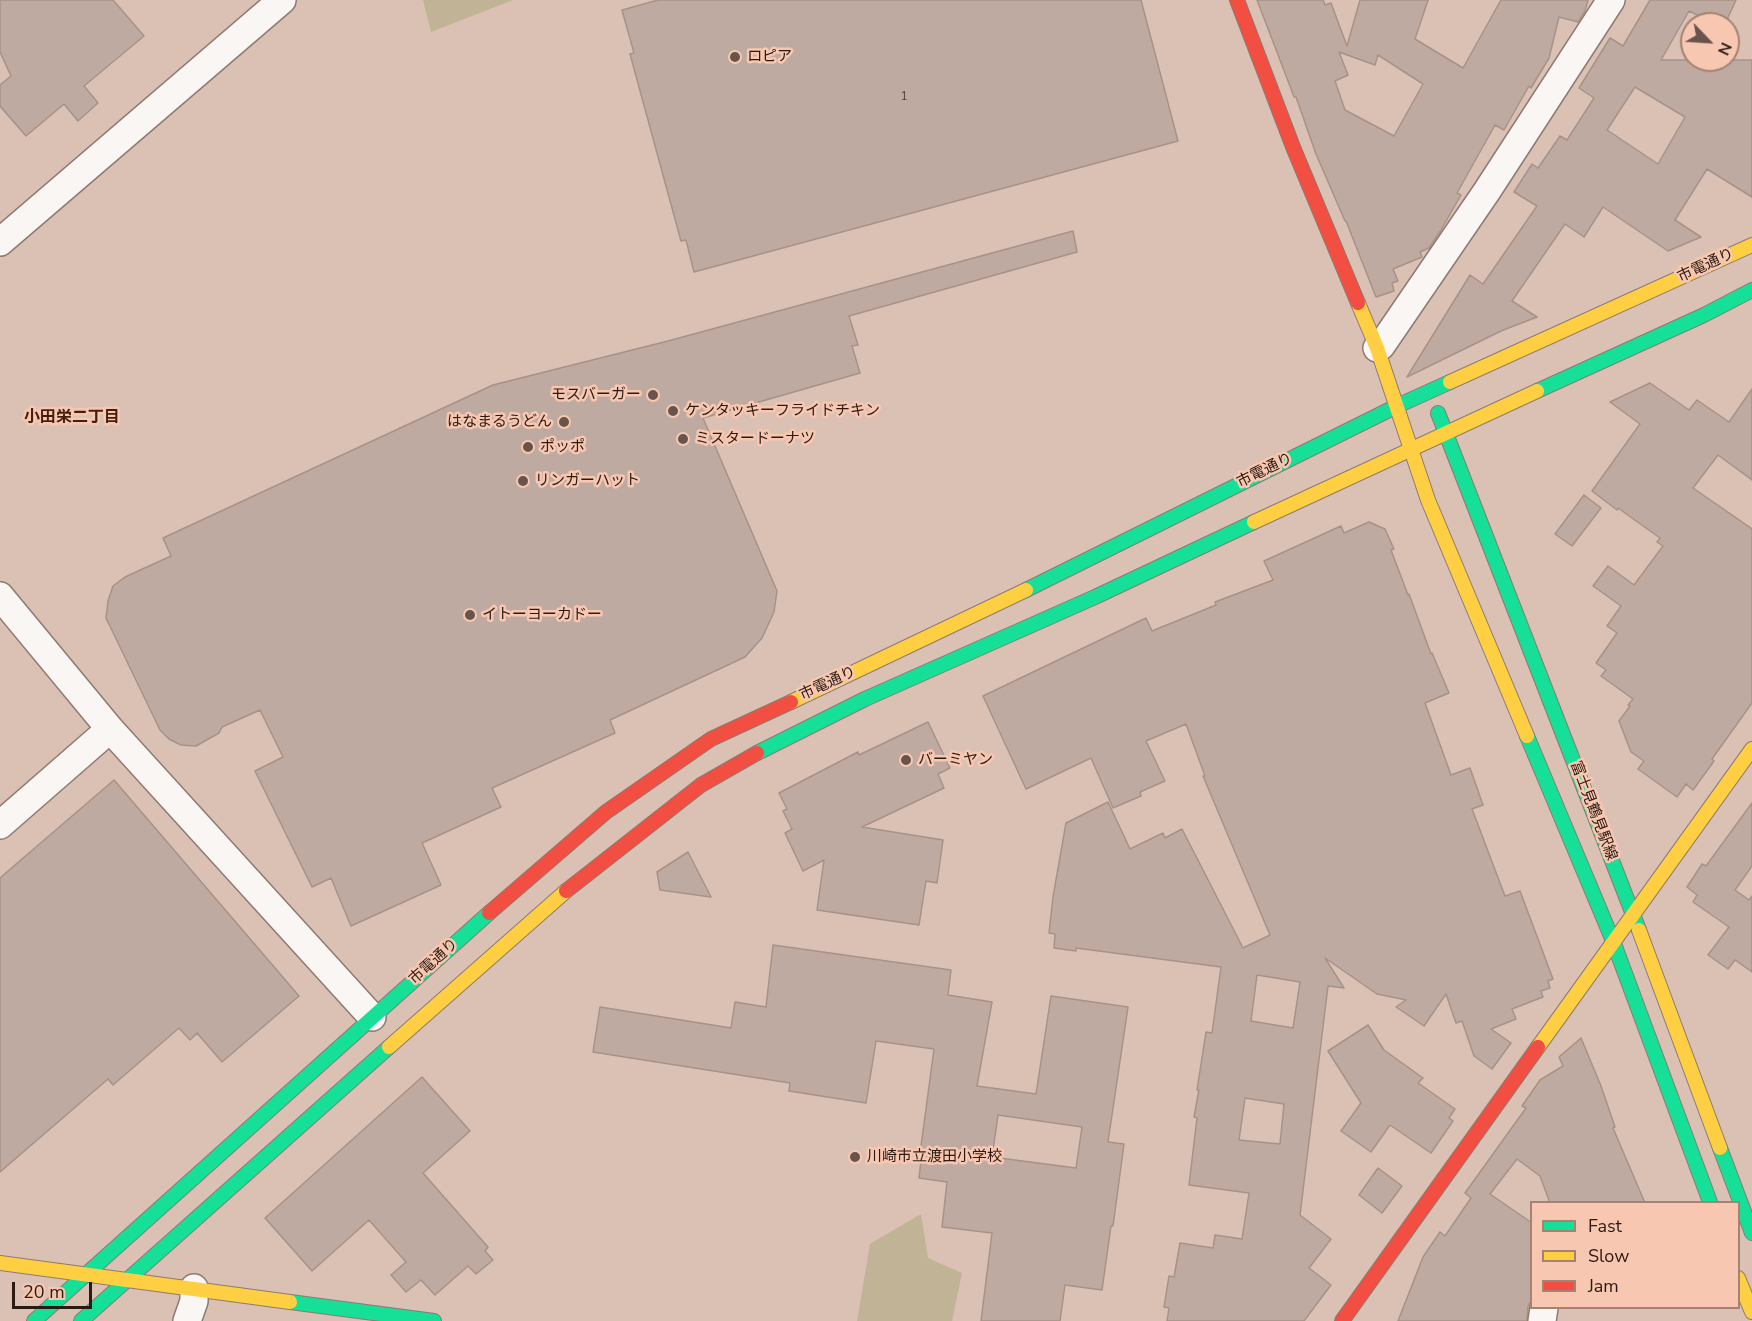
<!DOCTYPE html>
<html>
<head>
<meta charset="utf-8">
<style>
	body { margin:0 }
	#map { position:relative; width:1752px; height:1321px; overflow:hidden; background:#dbc0b4; font-family:"Nunito Sans",sans-serif }
	canvas { display:block }
	.legend { position:absolute; left:1530px; top:1201px; width:210px; height:108px; box-sizing:border-box; background:#f7c7b1; border:2px solid #a58271; margin:0; padding:8px 10px; list-style:none; font-size:18px; color:#2b1a12 }
	.legend li { display:flex; align-items:center; gap:12px; height:30px }
	.legend b { width:30px; border:2px solid #a58271 }
	.north { position:absolute; left:1680px; top:12px; width:60px; height:60px; box-sizing:border-box; background:#f7c7b1; border:2px solid #a58271; border-radius:50%; rotate:115deg; font-size:16px; font-weight:700; line-height:24px; text-align:center; color:#2b1a12 }
	.north::after { content:''; display:block; margin:auto; width:21px; height:27px; background:#69544b; clip-path:polygon(50% 0,100% 100%,50% 72%,0 100%) }
	.scale { position:absolute; left:12px; top:1282px; width:80px; height:27px; box-sizing:border-box; border:3px solid #2b1a12; border-top:0; padding-left:8px; font-size:18px; line-height:21px; white-space:nowrap; color:#2b1a12; -webkit-text-stroke:4px #f7c7b1; paint-order:stroke }
</style>
</head>
<body>
<div id="map">
<canvas width="1752" height="1321"></canvas>
<ul class="legend">
<li><b style="height:8px;background:#16e098"></b>Fast</li>
<li><b style="height:8px;background:#ffcf43"></b>Slow</li>
<li><b style="height:8px;background:#f24e42"></b>Jam</li>
</ul>
<div class="north">N</div>
<div class="scale">20 m</div>
</div>
<script>
const context = document.querySelector('canvas').getContext('2d');
context.lineJoin = 'round';
function fillPath(path, color) {
  context.fillStyle = color;
  context.fill(path, 'evenodd');
}
function poly(rows) {
  const path = new Path2D();
  for (const r of rows) {
    path.moveTo(r[0], r[1]);
    for (let i = 2; i < r.length; i += 2) path.lineTo(r[i], r[i + 1]);
  }
  return path;
}
function strokePath(path, color, width, dash) {
  context.strokeStyle = color;
  context.lineWidth = width;
  context.lineCap = dash ? 'butt' : 'round';
  context.setLineDash(dash || []);
  context.stroke(path);
}
function write(font, color, halo, rows, align = 'center') {
  context.font = font + ' "Nunito Sans","Noto Sans JP",sans-serif';
  context.lineWidth = 5;
  context.setLineDash([]);
  context.textBaseline = 'middle';
  context.strokeStyle = halo;
  context.fillStyle = color;
  for (const [text, x, y, turn = 0] of rows) {
    context.save();
    context.translate(x, y);
    context.rotate((+turn || 0) * Math.PI / 180);
    context.textAlign = isNaN(turn) ? turn : align;
    if (halo) context.strokeText(text, 0, 0);
    context.fillText(text, 0, 0);
    context.restore();
  }
}
fillPath(poly([
	[423,0,513,0,431,32],
	[921,1214,928,1258,962,1273,952,1321,857,1321,870,1244]
]), '#c1b396');
const building = poly([
	[0,0,113,0,144,36,84,86,98,103,78,121,64,104,26,136,0,106,0,85,11,76,0,52,0,0],
	[658,0,1141,0,1178,141,694,272,686,240,681,241,630,54,634,53,622,10,658,0],
	[1257,0,1323,0,1325,5,1331,3,1347,46,1360,0,1428,0,1415,39,1463,68,1501,0,1588,0,1585,11,1578,22,1559,17,1549,58,1531,88,1529,86,1504,130,1495,125,1457,193,1461,195,1441,230,1429,248,1420,252,1422,257,1393,269,1398,281,1392,283,1394,291,1376,297,1346,221,1345,221,1316,154,1296,97,1294,97,1290,86,1257,0],
	[1339,52,1375,65,1378,55,1423,84,1394,136,1345,110,1335,81,1348,75,1339,52],
	[1650,0,1736,0,1725,24,1716,24,1689,11,1661,60,1752,60,1752,197,1707,169,1675,220,1701,237,1668,251,1603,207,1584,237,1565,224,1512,301,1537,317,1501,331,1407,377,1470,275,1483,284,1537,206,1514,192,1532,164,1538,168,1560,136,1567,140,1594,98,1579,88,1610,38,1623,46,1650,0],
	[1635,87,1685,117,1658,164,1607,130,1635,87],
	[1073,231,1077,252,849,316,858,345,852,346,860,373,703,418,777,591,774,612,762,638,745,657,610,720,615,733,492,788,501,807,422,843,441,885,351,926,331,878,312,887,255,771,283,757,260,710,222,727,219,733,196,746,181,745,169,739,160,730,106,618,108,601,113,586,125,577,171,556,163,538,493,385,668,341,1073,231],
	[1650,383,1689,410,1697,400,1729,422,1752,389,1752,480,1718,455,1693,488,1752,529,1752,703,1712,759,1714,761,1693,790,1686,784,1677,797,1638,769,1644,761,1631,752,1619,721,1630,706,1628,705,1633,699,1601,676,1606,670,1596,663,1617,633,1607,626,1621,606,1593,586,1608,566,1634,585,1663,546,1657,542,1660,538,1618,508,1617,510,1592,491,1640,424,1610,402,1650,383],
	[1584,495,1601,508,1572,546,1555,534,1584,495],
	[1369,522,1385,529,1394,549,1391,550,1408,595,1409,594,1431,654,1432,653,1449,693,1425,703,1451,775,1470,768,1483,805,1472,809,1505,896,1520,891,1553,979,1548,981,1550,988,1541,991,1543,997,1512,1009,1516,1019,1491,1029,1511,1043,1492,1069,1474,1056,1462,1021,1456,1023,1446,994,1424,1026,1396,1007,1406,1000,1377,994,1325,958,1344,988,1328,986,1300,1215,1331,1239,1309,1268,1331,1285,1304,1321,1167,1321,1169,1308,1164,1307,1169,1276,1174,1277,1180,1243,1213,1248,1215,1235,1242,1239,1249,1193,1189,1185,1197,1118,1194,1117,1199,1090,1197,1090,1206,1032,1212,1033,1221,967,1076,948,1076,951,1054,948,1055,934,1049,933,1053,897,1066,823,1108,802,1130,849,1163,833,1165,838,1182,829,1243,948,1270,935,1203,776,1205,776,1186,724,1146,741,1165,781,1140,792,1141,796,1113,808,1091,758,1026,789,983,696,1146,618,1152,631,1216,605,1215,602,1273,580,1264,561,1341,526,1344,533,1369,522],
	[1257,975,1300,982,1293,1028,1251,1021,1257,975],
	[1245,1098,1284,1104,1280,1144,1239,1140,1245,1098],
	[928,722,950,768,938,774,944,788,862,827,943,840,937,883,926,881,919,925,817,910,824,860,803,871,785,833,792,829,783,811,787,809,779,793,858,752,859,755,928,722],
	[114,780,299,996,222,1062,197,1033,190,1040,179,1028,113,1085,108,1079,0,1172,0,878,114,780],
	[1752,803,1752,866,1735,890,1749,900,1752,896,1752,972,1735,960,1728,969,1708,955,1729,927,1693,902,1697,895,1687,887,1702,864,1706,866,1752,803],
	[688,852,711,897,660,890,657,872,688,852],
	[773,945,951,970,948,995,992,1002,977,1086,1036,1094,1051,996,1128,1007,1108,1142,1124,1144,1113,1226,1111,1226,1102,1290,1065,1285,1060,1321,981,1321,992,1233,942,1227,947,1182,919,1178,921,1161,919,1161,934,1049,876,1041,866,1103,789,1091,790,1083,593,1052,600,1007,731,1028,735,1002,766,1007,773,945],
	[998,1115,1082,1127,1076,1168,992,1157,998,1115],
	[1368,1025,1384,1050,1423,1078,1418,1083,1455,1109,1449,1118,1453,1121,1431,1153,1390,1125,1371,1152,1341,1131,1361,1103,1328,1051,1368,1025],
	[1581,1038,1601,1086,1615,1127,1613,1128,1645,1203,1550,1203,1540,1176,1517,1159,1490,1194,1532,1223,1532,1299,1528,1306,1527,1321,1398,1321,1423,1257,1440,1232,1445,1236,1471,1198,1465,1193,1526,1108,1522,1106,1540,1080,1563,1066,1559,1057,1581,1038],
	[422,1077,470,1131,423,1173,488,1247,485,1251,493,1260,476,1274,468,1266,435,1295,421,1280,406,1292,391,1275,406,1262,369,1220,312,1271,265,1218,422,1077],
	[1378,1168,1402,1186,1382,1213,1359,1195,1378,1168]
]);
fillPath(building, '#bfaaa1');
strokePath(building, '#a79289', 1.5);
const street = poly([
	[0,242,282,0],
	[1377,348,1381,346,1487,191,1611,0],
	[0,596,110,729,372,1017],
	[0,825,110,729],
	[187,1321,194,1301,194,1288],
	[1542,1321,1544,1308]
]);
const fast = poly([
	[1537,391,1704,315,1752,290],
	[1438,413,1639,930],
	[1026,590,1397,406,1450,382],
	[1527,736,1613,941,1710,1202],
	[757,753,865,699,1095,597,1254,522],
	[1720,1148,1752,1233],
	[290,1302,434,1321],
	[34,1321,489,913],
	[81,1321,389,1047]
]);
const slow = poly([
	[1358,303,1377,348,1428,500,1527,736],
	[1450,382,1752,245],
	[1254,522,1537,391],
	[791,702,1026,590],
	[1639,930,1720,1148],
	[389,1047,566,891],
	[1538,1047,1752,749],
	[0,1263,290,1302],
	[1738,1278,1752,1312]
]);
const jam = poly([
	[1237,0,1293,147,1358,303],
	[566,891,701,785,757,753],
	[489,913,606,812,711,739,791,702],
	[1342,1321,1538,1047]
]);
strokePath(street, '#8d7a71', 30);
strokePath(fast, '#8d7a71', 16);
strokePath(slow, '#8d7a71', 16);
strokePath(jam, '#8d7a71', 16);
strokePath(street, '#faf6f4', 27);
strokePath(fast, '#16e098', 14);
strokePath(slow, '#ffcf43', 14);
strokePath(jam, '#f24e42', 14);
for (const [x, y, r, color] of [
	[735,57,6,"#69544b"],
	[653,395,6,"#69544b"],
	[673,411,6,"#69544b"],
	[564,422,6,"#69544b"],
	[683,439,6,"#69544b"],
	[528,447,6,"#69544b"],
	[523,481,6,"#69544b"],
	[470,615,6,"#69544b"],
	[906,760,6,"#69544b"],
	[855,1157,6,"#69544b"]
]) {
  const dot = new Path2D();
  dot.arc(x, y, r, 0, 2 * Math.PI);
  context.fillStyle = color;
  context.fill(dot);
  strokePath(dot, '#f7c7b1', 2);
}
write('12px', '#524038', null, [
	["1",904,97]
]);
write('15px', '#2b1a12', '#f7c7b1', [
	["ロピア",747,57],
	["モスバーガー",641,395,"right"],
	["ケンタッキーフライドチキン",685,411],
	["はなまるうどん",552,422,"right"],
	["ミスタードーナツ",695,439],
	["ポッポ",540,447],
	["リンガーハット",535,481],
	["イトーヨーカドー",482,615],
	["バーミヤン",918,760],
	["川崎市立渡田小学校",867,1157]
], 'left');
write('15px', '#2b1a12', '#f7c7b1', [
	["市電通り",1706,266,-25],
	["市電通り",1265,471,-26],
	["市電通り",828,684,-25],
	["富士見鶴見駅線",1593,811,69],
	["市電通り",434,962,-42]
]);
write('bold 16px', '#441f0e', '#f7c7b1', [
	["小田栄二丁目",72,418]
]);
</script>
</body>
</html>
